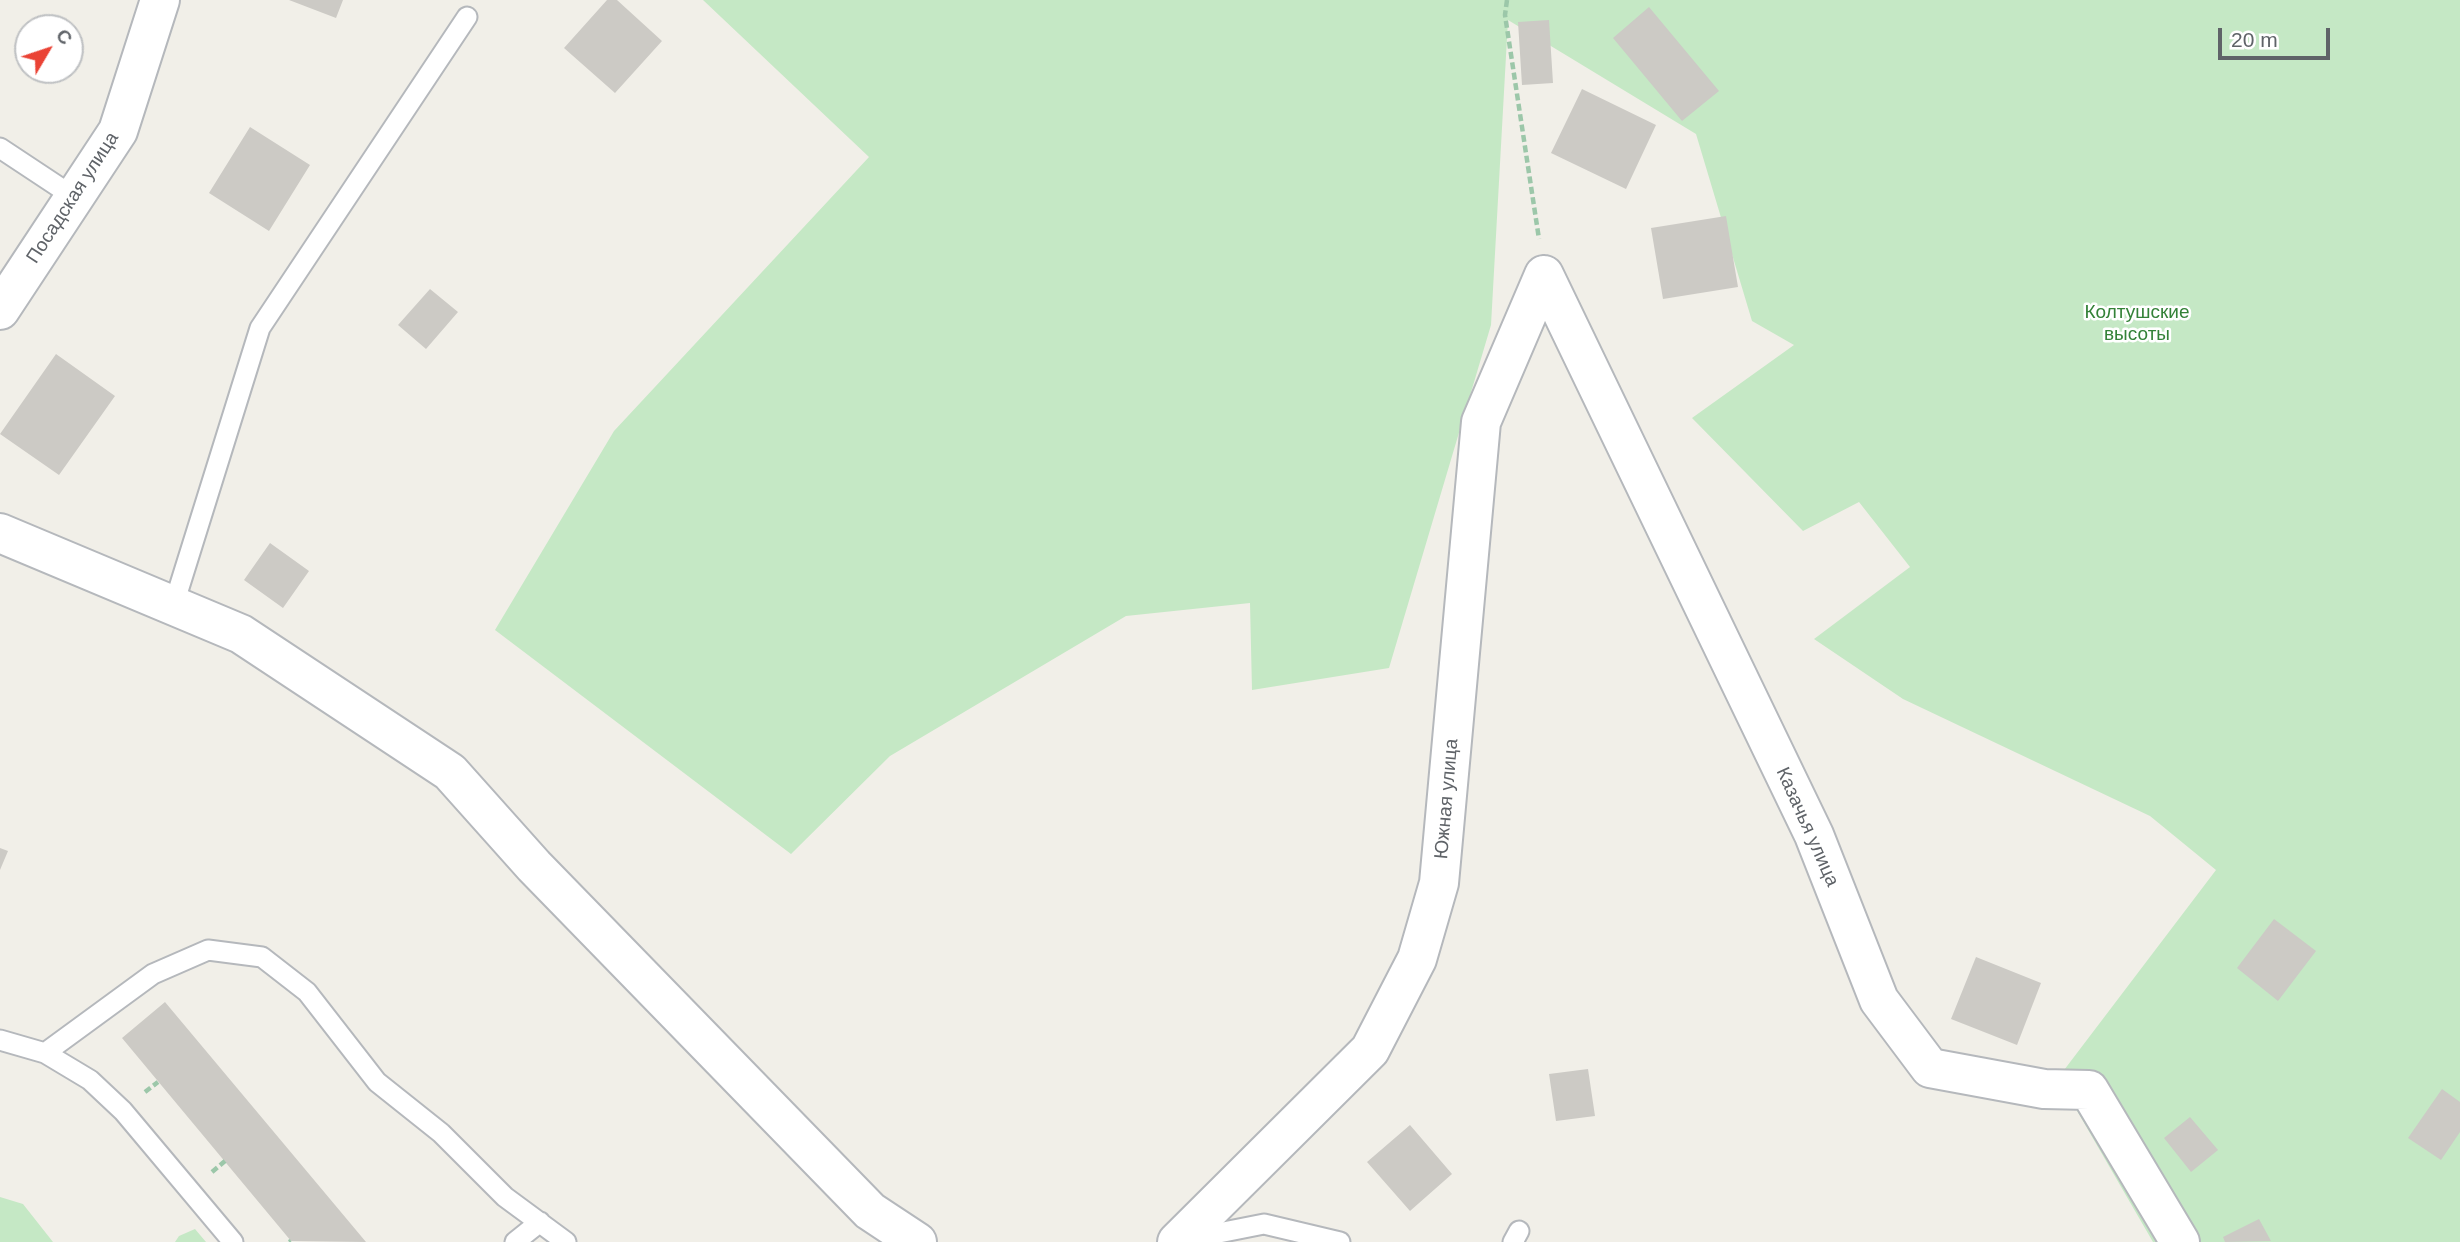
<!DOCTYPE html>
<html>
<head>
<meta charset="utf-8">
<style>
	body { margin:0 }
	#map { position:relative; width:2460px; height:1242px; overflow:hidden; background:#f1efe8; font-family:Arial,sans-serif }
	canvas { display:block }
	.north { position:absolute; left:14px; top:14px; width:70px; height:70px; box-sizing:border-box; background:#fff; border:2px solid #bfc1c3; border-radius:50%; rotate:51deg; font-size:19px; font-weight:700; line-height:28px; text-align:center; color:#5f6368 }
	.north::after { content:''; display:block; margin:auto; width:24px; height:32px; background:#ea4335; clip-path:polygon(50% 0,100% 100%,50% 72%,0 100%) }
	.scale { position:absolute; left:2218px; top:28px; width:112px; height:32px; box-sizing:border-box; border:4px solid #5f6368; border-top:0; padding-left:9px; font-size:21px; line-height:24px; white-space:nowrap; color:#5f6368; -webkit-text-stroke:5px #fff; paint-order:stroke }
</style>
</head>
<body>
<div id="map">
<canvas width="2460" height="1242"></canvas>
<div class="north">С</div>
<div class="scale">20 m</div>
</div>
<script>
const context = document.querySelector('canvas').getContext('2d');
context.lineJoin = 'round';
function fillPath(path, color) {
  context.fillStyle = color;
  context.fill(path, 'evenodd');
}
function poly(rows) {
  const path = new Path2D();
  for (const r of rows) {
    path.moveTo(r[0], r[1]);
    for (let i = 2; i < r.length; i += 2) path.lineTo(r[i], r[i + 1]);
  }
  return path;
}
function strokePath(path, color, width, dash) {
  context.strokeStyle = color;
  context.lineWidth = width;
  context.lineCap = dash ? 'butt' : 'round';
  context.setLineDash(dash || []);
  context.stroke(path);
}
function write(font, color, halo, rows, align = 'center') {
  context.font = font + ' Arial,sans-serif';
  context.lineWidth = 5;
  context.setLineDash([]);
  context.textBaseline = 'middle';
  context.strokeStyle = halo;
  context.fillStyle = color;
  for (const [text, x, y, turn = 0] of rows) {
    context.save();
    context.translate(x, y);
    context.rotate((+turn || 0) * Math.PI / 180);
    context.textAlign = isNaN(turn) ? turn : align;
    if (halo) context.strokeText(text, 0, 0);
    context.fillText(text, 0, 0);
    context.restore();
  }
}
fillPath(poly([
	[703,0,2460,0,2460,1242,2153,1242,2058,1078,2216,870,2150,816,1903,699,1814,639,1910,567,1859,502,1803,531,1692,418,1794,345,1752,321,1696,134,1508,20,1491,325,1389,668,1252,690,1250,603,1126,616,890,756,791,854,495,630,614,431,869,157],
	[0,1197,23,1204,53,1242,0,1242],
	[195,1229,206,1242,175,1242,179,1236]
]), '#c5e8c5');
fillPath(poly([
	[289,0,343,0,336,18],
	[607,0,617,0,662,41,615,93,564,48],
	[1649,7,1719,91,1682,121,1613,38],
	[1549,20,1553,83,1522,85,1518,22],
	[1582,89,1656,125,1626,189,1551,153],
	[250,127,310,165,269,231,209,193],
	[1726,216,1738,287,1663,299,1651,228],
	[430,289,458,312,426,349,398,325],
	[56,354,115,396,59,475,0,434],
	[270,543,309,571,283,608,244,580],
	[0,848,8,851,0,870],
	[2274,919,2316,951,2278,1001,2237,968],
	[1976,957,2041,983,2017,1045,1951,1019],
	[165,1002,366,1242,291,1241,122,1038],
	[1588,1069,1595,1116,1556,1121,1549,1074],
	[2442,1089,2460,1102,2460,1132,2441,1160,2408,1138],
	[2190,1117,2218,1150,2191,1172,2164,1138],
	[1410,1125,1452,1174,1410,1211,1367,1162],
	[2259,1219,2271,1241,2225,1242,2223,1237]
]), '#cccac5');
const service = poly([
	[0,148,74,197],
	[173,607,260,328,467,17],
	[0,1040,45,1053,90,1080,123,1111,233,1242],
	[45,1053,153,974,208,950,262,957,307,992,377,1082,441,1133,505,1197,566,1242],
	[1188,1239,1264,1224,1340,1242],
	[515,1242,540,1222],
	[1513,1242,1519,1231]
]);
const minor = poly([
	[1544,275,1814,835,1879,1000,1930,1068,2044,1089,2089,1090,2180,1242],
	[0,310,118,131,160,0],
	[0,533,241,634,450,772,534,866,870,1211,917,1242],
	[1177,1242,1370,1050,1417,959,1439,883,1481,422,1544,275]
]);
strokePath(service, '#b5b8bc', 23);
strokePath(minor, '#b5b8bc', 42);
strokePath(poly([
	[1507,0,1505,15,1539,239],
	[145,1092,158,1082],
	[212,1172,225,1161],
	[289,1242,291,1241]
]), '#9cc7a9', 4.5, [7, 3.5]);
strokePath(service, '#fff', 19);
strokePath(minor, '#fff', 38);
write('19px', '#5f6368', '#fff', [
	["Посадская улица",73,198,-57],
	["Южная улица",1447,799,-85],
	["Казачья улица",1807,827,66]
]);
write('19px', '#348238', '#fff', [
	["Колтушские",2137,313],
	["высоты",2137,335]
]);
</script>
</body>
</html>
